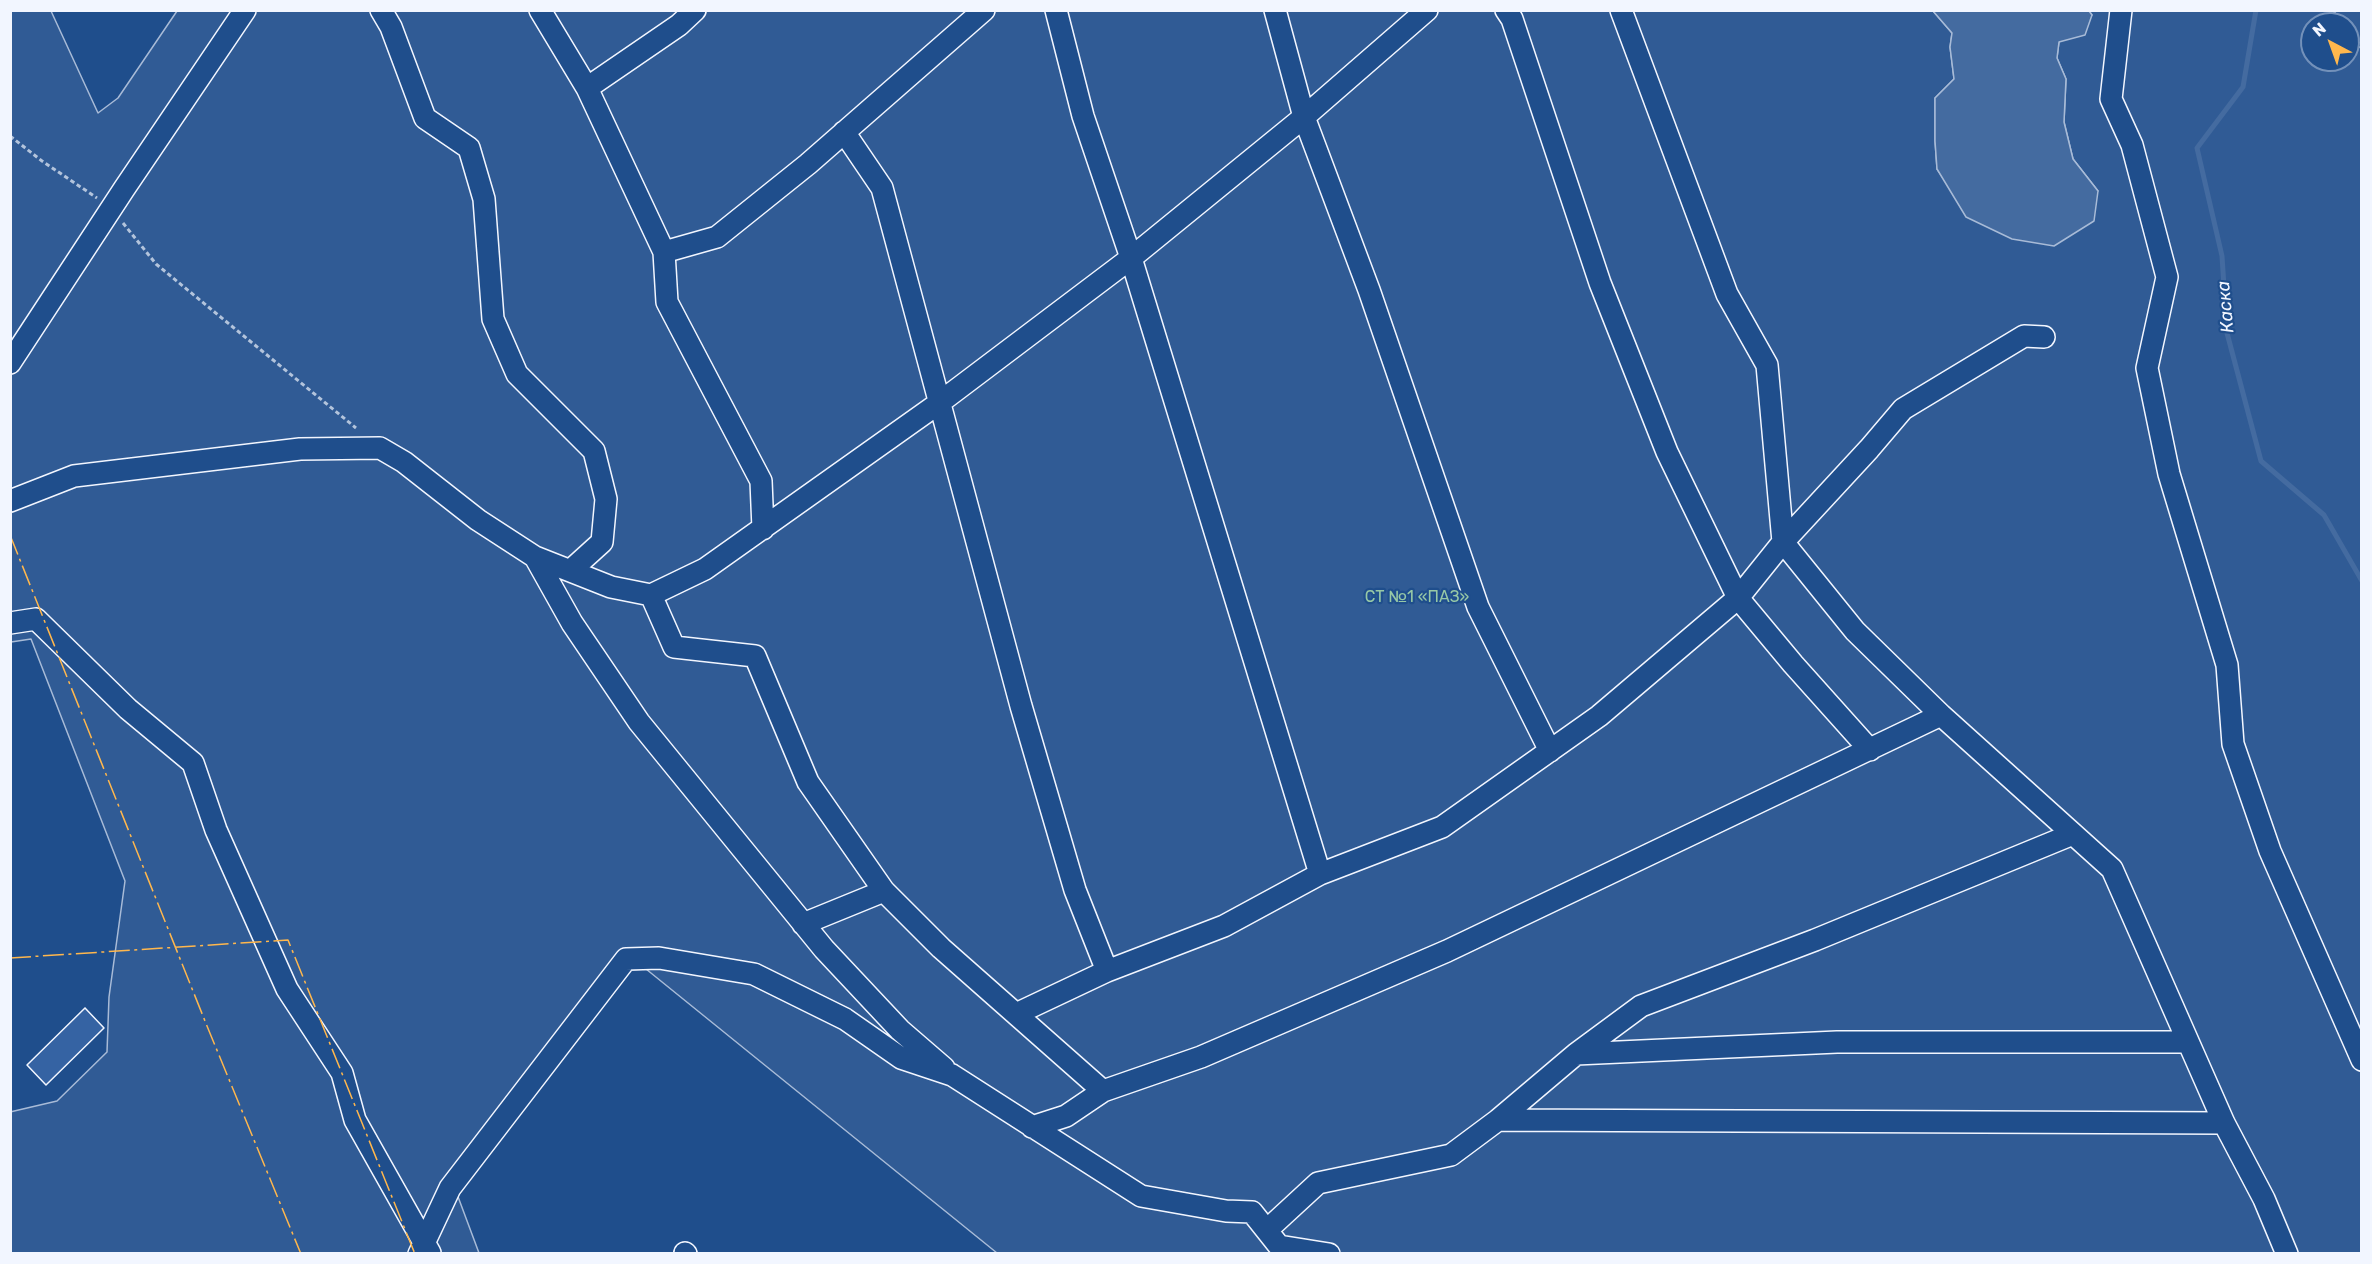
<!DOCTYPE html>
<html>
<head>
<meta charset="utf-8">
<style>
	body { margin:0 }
	#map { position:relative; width:2372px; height:1264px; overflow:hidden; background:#1f4e8c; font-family:Rubik,sans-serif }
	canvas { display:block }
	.frame { position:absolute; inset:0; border:12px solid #f2f6ff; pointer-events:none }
	.north { position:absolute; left:2300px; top:12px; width:60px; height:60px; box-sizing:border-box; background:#1f4e8c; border:2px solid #7391ba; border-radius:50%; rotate:319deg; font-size:16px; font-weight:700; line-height:24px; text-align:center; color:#f2f6ff }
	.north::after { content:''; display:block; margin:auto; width:21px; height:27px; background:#ffb74d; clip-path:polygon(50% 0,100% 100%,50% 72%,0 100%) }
</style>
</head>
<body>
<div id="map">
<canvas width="2372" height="1264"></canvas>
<div class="frame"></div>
<div class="north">N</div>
</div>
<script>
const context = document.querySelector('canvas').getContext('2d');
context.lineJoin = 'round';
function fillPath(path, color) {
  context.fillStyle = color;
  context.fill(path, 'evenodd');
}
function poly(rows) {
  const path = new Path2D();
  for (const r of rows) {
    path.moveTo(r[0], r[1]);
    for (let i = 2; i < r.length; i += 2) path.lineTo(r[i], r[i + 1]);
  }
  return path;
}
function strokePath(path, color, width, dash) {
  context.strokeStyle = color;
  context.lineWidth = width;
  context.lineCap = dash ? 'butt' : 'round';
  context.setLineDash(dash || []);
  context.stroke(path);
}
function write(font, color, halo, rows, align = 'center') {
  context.font = font + ' Rubik,sans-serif';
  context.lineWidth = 4.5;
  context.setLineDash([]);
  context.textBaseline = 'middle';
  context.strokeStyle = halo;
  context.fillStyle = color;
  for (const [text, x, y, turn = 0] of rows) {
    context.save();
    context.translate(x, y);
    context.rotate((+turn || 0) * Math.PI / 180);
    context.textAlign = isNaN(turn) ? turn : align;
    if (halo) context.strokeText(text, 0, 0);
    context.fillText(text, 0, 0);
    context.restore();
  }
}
const built = poly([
	[11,11,51,11,98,113,118,98,177,11,1933,11,1952,33,1950,47,1954,79,1935,98,1935,141,1937,169,1952,191,2098,191,2073,159,2064,122,2066,79,2057,58,2059,42,2092,15,2089,11,2361,11,2361,1253,997,1253,646,969,628,970,457,1194,479,1253,11,1253,10,1112,57,1101,107,1052,109,997,125,881,31,639,11,642,11,11],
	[2312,24,2348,24,2348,60,2312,60,2312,24]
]);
fillPath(built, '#305b95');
strokePath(built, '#a8bbd7', 1.5);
const water = poly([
	[1933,11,2089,11,2092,15,2085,35,2059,42,2057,58,2066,79,2064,122,2073,159,2098,191,2094,221,2054,246,2012,239,1966,217,1937,169,1935,141,1935,98,1954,79,1950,47,1952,33,1933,11]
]);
fillPath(water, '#446ba0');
strokePath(water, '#a8bbd7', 1.5);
strokePath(poly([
	[2256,10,2243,87,2197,148,2222,256,2227,333,2261,461,2324,515,2362,581]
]), '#446ba0', 5);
const building = poly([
	[85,1008,104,1028,46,1085,27,1065,85,1008]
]);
fillPath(building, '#3563a3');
strokePath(building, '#f2f6ff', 1.5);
const minor = poly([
	[381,10,391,27,425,118,469,148,484,199,493,319,517,374,594,451,606,499,602,542,570,571],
	[540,10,587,88,664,252,667,302,761,481,763,529],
	[1056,10,1083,116,1131,258,1320,874],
	[1275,10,1304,117,1369,290,1478,607,1550,751],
	[1506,10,1512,19,1600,283,1667,452,1738,598,1793,664,1870,750],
	[1621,10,1727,294,1767,365,1783,542,1855,631,1941,715,2112,869,2224,1123,2264,1199,2287,1254],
	[2121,10,2111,99,2132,145,2167,277,2147,368,2169,474,2227,665,2233,744,2270,851,2362,1060],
	[587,88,679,25,695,10],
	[844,132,882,188,1021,706,1075,890,1107,971],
	[664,252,717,237,808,164,984,10],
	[10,363,124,189,245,10],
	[10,501,74,476,300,449,380,448,404,462,478,520,535,557,611,587,651,595,705,569,939,403,1131,258,1304,117,1427,10],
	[535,557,572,623,639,722,824,949,900,1030,944,1068],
	[651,595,674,647,755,656,808,782,884,891,941,948,1103,1091],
	[10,623,36,619,128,709,193,763,216,830,287,989,342,1073,355,1120,430,1253],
	[803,924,884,891],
	[1016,1014,1107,971,1224,926,1320,874,1442,827,1599,716,1738,598,1783,542,1869,449,1903,409,2024,336,2044,337],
	[1576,1054,1641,1006,1815,940,2073,834],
	[1498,1120,2224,1123],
	[1032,1127,1066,1116,1103,1091,1201,1057,1447,951,1941,715],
	[1267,1230,1318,1183,1451,1155,1498,1120,1576,1054,1837,1042,2188,1042],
	[685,1253,686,1254],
	[419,1254,450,1188,626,959,659,958,754,974,845,1019,901,1058,952,1075,1141,1196,1226,1211,1252,1212,1279,1246,1329,1254]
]);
strokePath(minor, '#f2f6ff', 24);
strokePath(poly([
	[2332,10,2345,24],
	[2348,27,2362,49],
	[10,136,42,161,97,198],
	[123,223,156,264,356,428]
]), '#b3c4dc', 3, [4.5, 3]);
strokePath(minor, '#1f4e8c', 21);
strokePath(poly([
	[10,535,207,1026,301,1254],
	[10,958,288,940,415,1254]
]), '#ffb74d', 1.5, [21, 4.5, 3, 4.5]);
write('16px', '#97c8a6', '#1f4e8c', [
	["СТ №1 «ПАЗ»",1417,597]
]);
write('italic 18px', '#f2f6ff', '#1f4e8c', [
	["Каска",2226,307,-95]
]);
</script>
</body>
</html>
